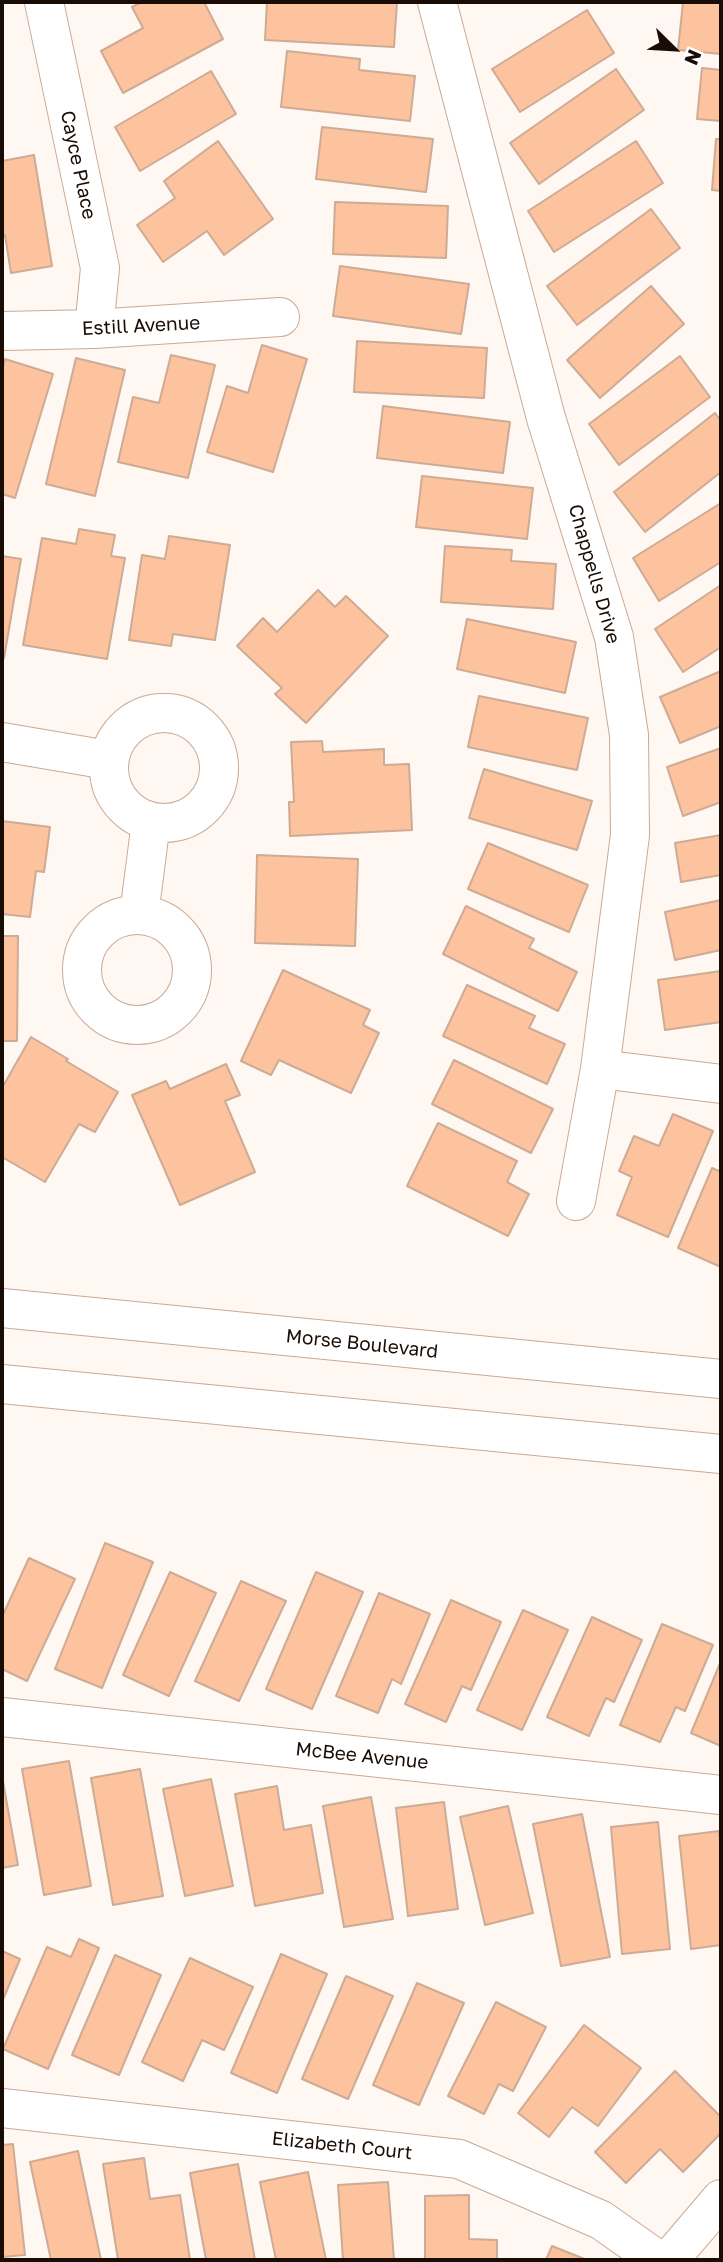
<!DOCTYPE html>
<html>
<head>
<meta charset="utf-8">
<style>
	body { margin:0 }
	#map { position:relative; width:723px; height:2262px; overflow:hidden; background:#fef7f2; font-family:"Golos Text",sans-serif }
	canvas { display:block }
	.frame { position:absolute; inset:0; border:4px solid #180c05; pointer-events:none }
	.north { position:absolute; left:639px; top:14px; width:70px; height:70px; -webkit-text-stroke:5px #fff; paint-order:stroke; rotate:114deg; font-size:19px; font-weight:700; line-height:28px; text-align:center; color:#180c05 }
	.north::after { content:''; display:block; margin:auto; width:24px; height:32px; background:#180c05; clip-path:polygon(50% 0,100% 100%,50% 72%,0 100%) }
</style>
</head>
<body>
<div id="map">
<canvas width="723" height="2262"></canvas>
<div class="frame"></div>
<div class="north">N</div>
</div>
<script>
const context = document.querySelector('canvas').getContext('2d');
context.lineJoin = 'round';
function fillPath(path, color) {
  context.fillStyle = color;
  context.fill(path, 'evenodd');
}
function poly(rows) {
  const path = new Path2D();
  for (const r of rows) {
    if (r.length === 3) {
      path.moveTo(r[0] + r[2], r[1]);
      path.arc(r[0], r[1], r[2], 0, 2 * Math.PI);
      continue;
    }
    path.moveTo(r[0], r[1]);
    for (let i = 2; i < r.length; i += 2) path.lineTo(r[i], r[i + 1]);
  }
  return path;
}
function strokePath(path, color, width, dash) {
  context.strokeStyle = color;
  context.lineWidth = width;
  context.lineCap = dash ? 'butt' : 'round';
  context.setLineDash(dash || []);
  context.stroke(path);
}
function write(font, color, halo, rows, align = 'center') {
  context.font = font + ' "Golos Text",sans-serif';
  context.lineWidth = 5;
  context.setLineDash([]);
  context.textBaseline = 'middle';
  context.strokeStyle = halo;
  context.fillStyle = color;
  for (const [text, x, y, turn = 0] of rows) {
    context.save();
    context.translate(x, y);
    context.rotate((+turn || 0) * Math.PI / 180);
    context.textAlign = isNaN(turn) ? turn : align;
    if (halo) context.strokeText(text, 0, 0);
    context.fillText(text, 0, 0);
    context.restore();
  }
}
const building = poly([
	[142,2,204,2,223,39,123,93,101,51,143,28,132,7,142,2],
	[267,2,397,2,394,47,265,40,267,2],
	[683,2,721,2,721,54,678,50,683,2],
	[587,10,614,53,520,112,492,69,587,10],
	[287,51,360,59,359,70,415,76,410,121,281,107,287,51],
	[702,68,721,70,721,121,697,119,702,68],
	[616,69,644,110,539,184,510,143,616,69],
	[211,71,236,114,140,171,115,127,211,71],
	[322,127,433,139,426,192,316,179,322,127],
	[716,139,721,139,721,191,712,190,716,139],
	[218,141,273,219,224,255,207,231,163,262,137,225,175,198,164,181,218,141],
	[636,141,663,183,554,252,528,211,636,141],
	[34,155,52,266,11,273,5,235,2,235,2,161,34,155],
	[335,202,448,206,446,258,333,254,335,202],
	[651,209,680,248,577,325,547,286,651,209],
	[340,266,469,284,461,334,333,316,340,266],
	[651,286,684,324,600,398,567,360,651,286],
	[357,341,487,348,484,398,354,392,357,341],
	[262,345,307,359,273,472,207,452,227,386,248,393,262,345],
	[171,355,215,365,188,478,118,462,133,397,159,403,171,355],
	[680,356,710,397,619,465,589,424,680,356],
	[76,358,125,370,95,496,46,484,76,358],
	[5,359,53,374,15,498,2,494,2,371,5,359],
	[383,406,510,422,503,473,377,458,383,406],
	[715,413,721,421,721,472,645,532,614,492,715,413],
	[422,476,533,488,527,539,416,527,422,476],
	[721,503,721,562,659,601,633,558,721,503],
	[79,529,115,535,111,556,125,558,107,659,23,645,42,538,76,544,79,529],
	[169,536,230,545,215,640,173,634,171,646,129,640,142,555,165,559,169,536],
	[445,546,512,550,511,561,556,564,553,609,441,602,445,546],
	[2,556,21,559,4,658,2,657,2,556],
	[721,585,721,647,683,672,655,629,721,585],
	[318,590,335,607,346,596,388,636,306,723,275,694,282,688,237,646,263,618,277,632,318,590],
	[467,619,576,642,565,693,457,669,467,619],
	[721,671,721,726,680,743,660,697,721,671],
	[479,696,588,718,577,770,468,747,479,696],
	[322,741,323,752,384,749,384,765,409,764,412,830,290,836,289,802,294,802,291,742,322,741],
	[721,748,721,802,683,816,667,767,721,748],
	[484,769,592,801,577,850,469,818,484,769],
	[2,821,50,827,44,872,36,871,30,917,2,914,2,821],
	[721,835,721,875,681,882,675,843,721,835],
	[488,843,588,885,569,932,468,889,488,843],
	[257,855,358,859,355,946,255,943,257,855],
	[721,900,721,950,675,960,665,912,721,900],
	[466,906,534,939,529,948,577,972,558,1011,443,954,466,906],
	[2,936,18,936,17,1041,2,1041,2,936],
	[283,970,370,1010,363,1025,379,1033,351,1093,279,1060,271,1075,241,1061,283,970],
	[721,971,721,1022,665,1030,658,980,721,971],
	[467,985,535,1016,529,1028,565,1044,547,1084,443,1036,467,985],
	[31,1037,68,1059,66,1061,118,1092,95,1132,79,1124,45,1182,2,1157,2,1088,31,1037],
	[454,1060,553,1109,531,1153,432,1104,454,1060],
	[226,1064,240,1095,225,1101,255,1172,180,1205,132,1095,166,1081,170,1089,226,1064],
	[673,1114,713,1131,668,1237,617,1215,632,1177,619,1171,634,1136,659,1146,673,1114],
	[438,1123,517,1161,507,1182,529,1194,508,1236,407,1186,438,1123],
	[712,1168,721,1172,721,1267,678,1248,712,1168],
	[105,1543,153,1562,102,1688,55,1669,105,1543],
	[29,1558,75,1579,27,1681,2,1669,2,1617,29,1558],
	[170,1572,216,1593,169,1696,123,1675,170,1572],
	[316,1572,363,1592,312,1709,266,1689,316,1572],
	[241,1581,286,1601,239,1701,195,1681,241,1581],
	[379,1593,430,1614,401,1684,392,1679,378,1713,336,1696,379,1593],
	[451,1600,501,1622,471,1690,462,1686,446,1722,405,1704,451,1600],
	[523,1610,568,1630,522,1730,477,1710,523,1610],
	[592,1617,642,1640,614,1702,606,1698,589,1736,547,1717,592,1617],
	[662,1624,713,1645,685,1711,676,1707,660,1742,620,1725,662,1624],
	[721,1661,721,1746,691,1733,721,1661],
	[69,1761,91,1886,44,1895,22,1769,69,1761],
	[140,1769,163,1896,113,1905,91,1778,140,1769],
	[2,1776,18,1865,2,1868,2,1776],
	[211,1779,233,1886,185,1896,163,1789,211,1779],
	[277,1786,284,1830,311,1825,323,1893,255,1906,235,1794,277,1786],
	[371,1797,393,1919,344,1927,323,1806,371,1797],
	[444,1802,458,1909,408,1916,396,1808,444,1802],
	[508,1806,533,1913,485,1925,460,1817,508,1806],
	[582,1814,610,1957,561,1966,533,1824,582,1814],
	[658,1822,670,1949,622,1954,611,1827,658,1822],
	[719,1831,721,1849,721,1945,691,1949,679,1836,719,1831],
	[79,1939,99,1948,48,2069,3,2049,47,1947,71,1957,79,1939],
	[2,1951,20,1959,2,2002,2,1951],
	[281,1954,327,1974,277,2093,231,2073,281,1954],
	[115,1955,161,1975,119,2075,72,2055,115,1955],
	[190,1958,253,1987,224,2050,202,2040,183,2081,142,2062,190,1958],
	[346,1976,393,1996,348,2099,302,2079,346,1976],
	[417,1983,464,2003,419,2105,373,2085,417,1983],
	[496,2002,546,2027,513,2091,499,2084,484,2114,448,2096,496,2002],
	[584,2025,641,2068,598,2126,572,2107,549,2137,518,2113,584,2025],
	[675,2071,721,2117,721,2133,683,2172,660,2149,626,2183,595,2152,675,2071],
	[13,2144,25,2255,2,2257,2,2145,13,2144],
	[78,2151,101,2260,51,2260,30,2162,78,2151],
	[144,2158,150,2199,180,2195,190,2260,118,2260,103,2164,144,2158],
	[238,2164,255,2260,206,2260,190,2173,238,2164],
	[308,2172,326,2260,276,2260,260,2182,308,2172],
	[388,2182,394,2260,343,2260,338,2185,388,2182],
	[469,2195,469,2239,497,2240,497,2260,425,2260,425,2196,469,2195],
	[552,2246,587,2260,546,2260,552,2246]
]);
fillPath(building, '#fdc39e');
strokePath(building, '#cdab95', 2);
const street = poly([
	[44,2,100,268,94,329],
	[437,2,546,418,614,637,629,735,630,835,600,1069,576,1201],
	[2,331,94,329,280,317],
	[164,768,55],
	[2,742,108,760],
	[137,970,55],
	[139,915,151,822],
	[600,1069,721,1084],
	[2,1717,721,1795],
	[2,2108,459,2159,601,2220,658,2260],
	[669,2260,721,2199]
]);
const secondary = poly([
	[2,1308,721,1379],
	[2,1384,721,1454]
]);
strokePath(street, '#cba994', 40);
strokePath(secondary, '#cba994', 40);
strokePath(street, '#fff', 38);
strokePath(secondary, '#fff', 38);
write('19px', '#180c05', '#fff', [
	["Cayce Place",78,165,78],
	["Estill Avenue",141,326,-3],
	["Chappells Drive",594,574,74],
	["Morse Boulevard",362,1344,6],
	["McBee Avenue",362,1756,6],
	["Elizabeth Court",342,2146,6]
]);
</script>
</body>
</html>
